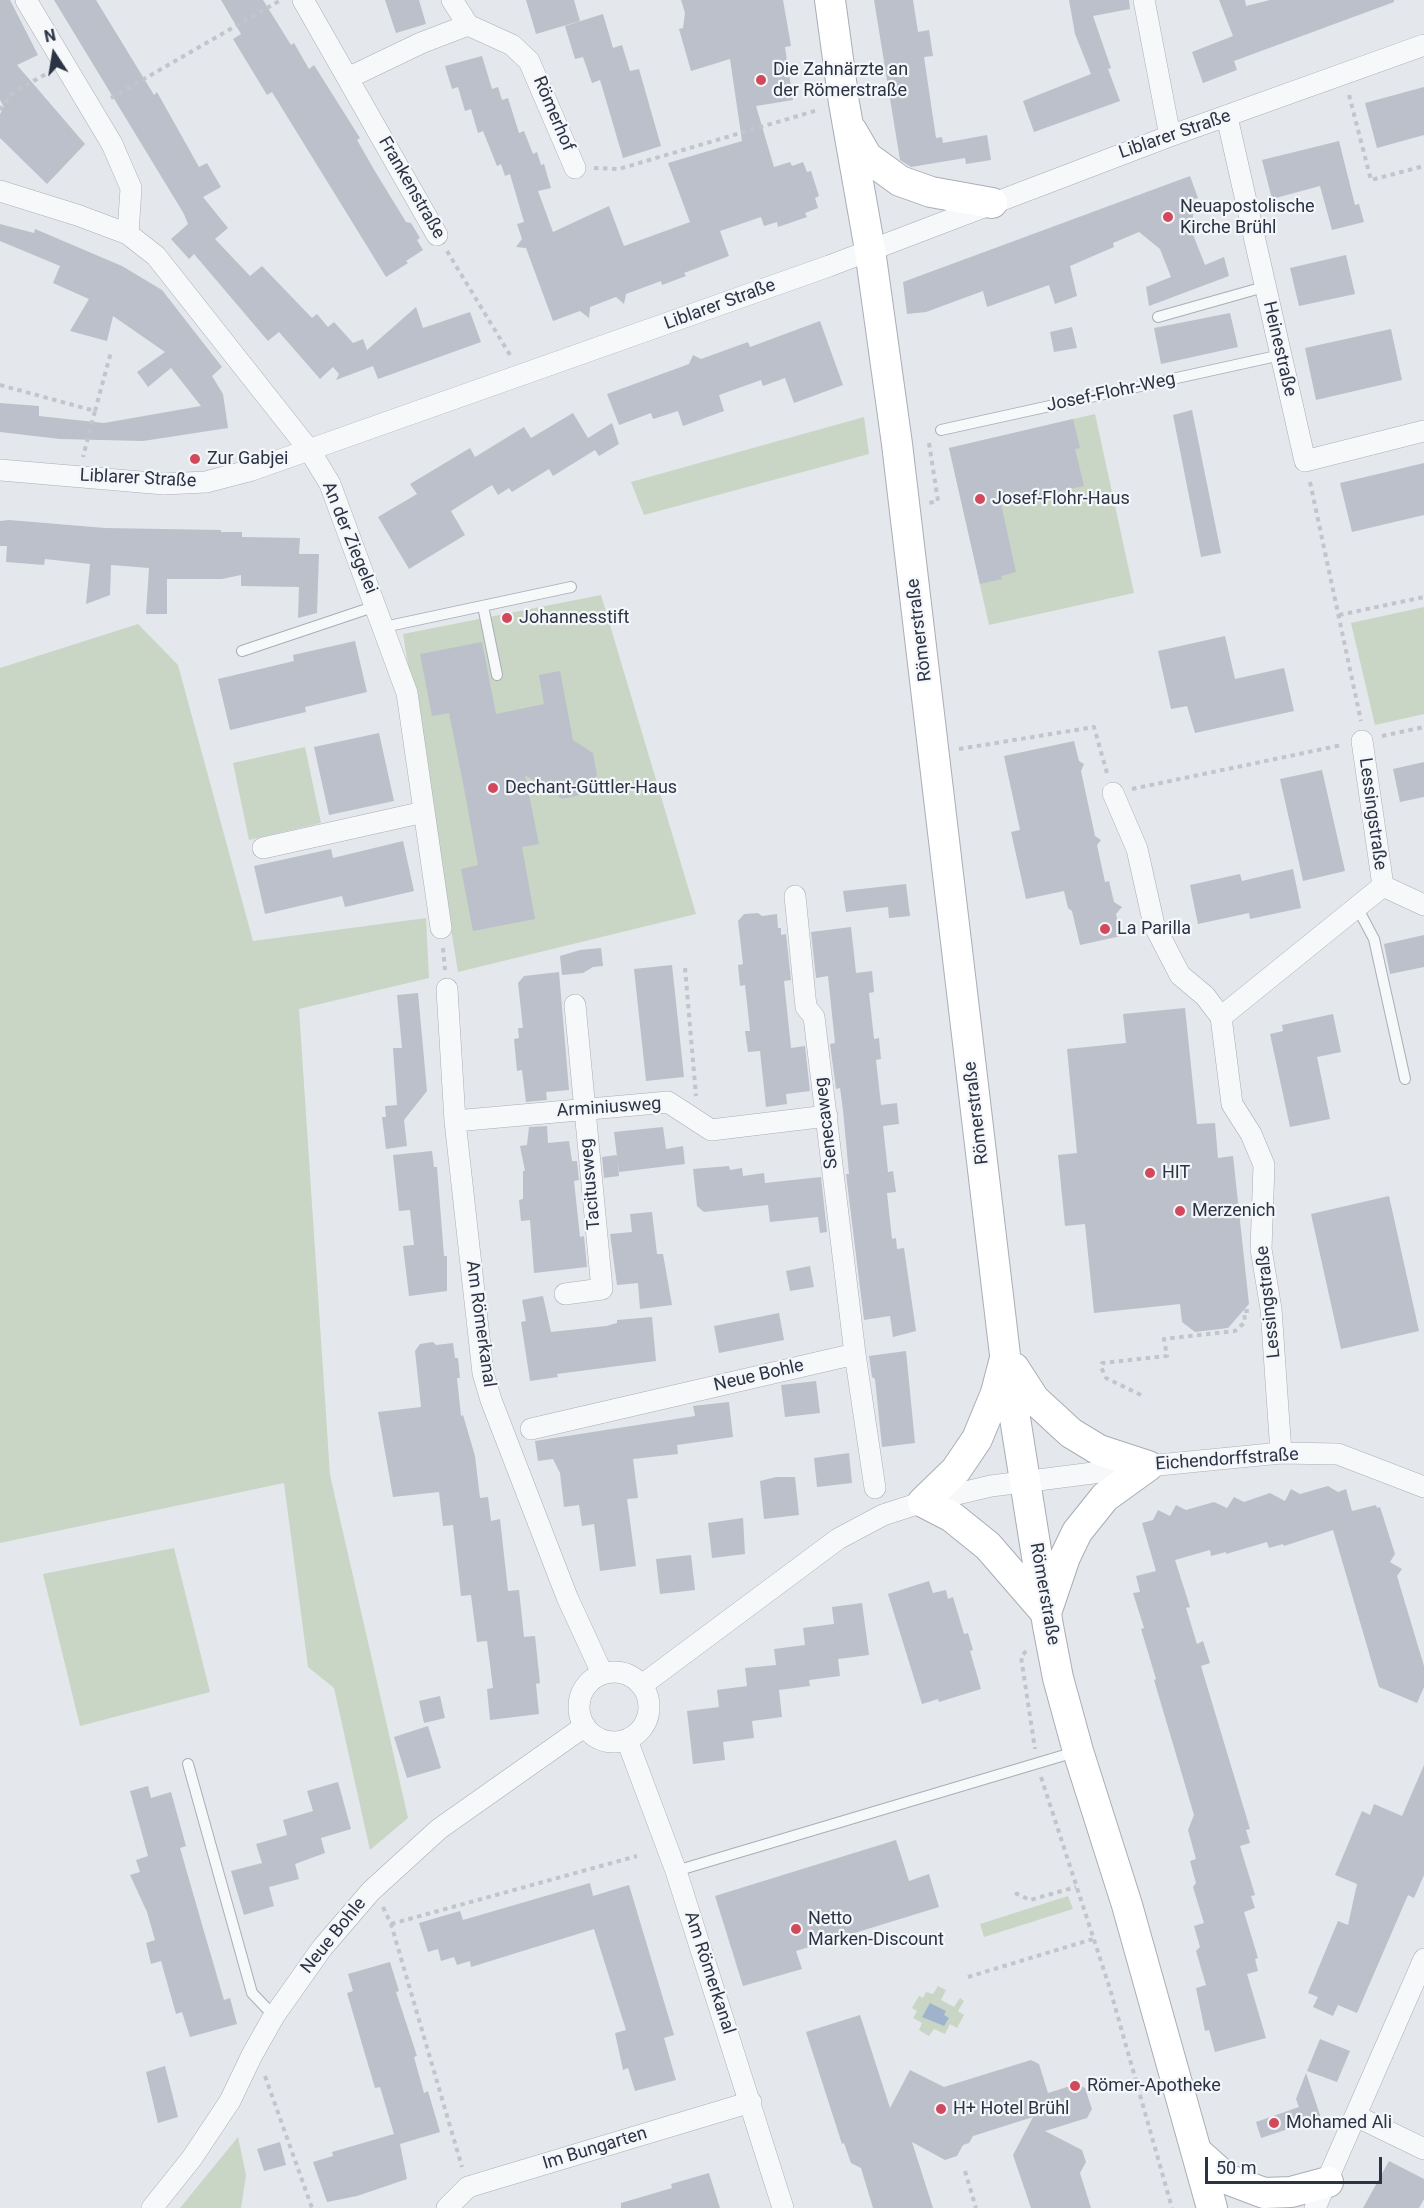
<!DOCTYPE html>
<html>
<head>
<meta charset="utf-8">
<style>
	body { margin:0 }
	#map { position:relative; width:1424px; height:2208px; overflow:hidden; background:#e4e7ec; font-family:Roboto,sans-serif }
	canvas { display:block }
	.north { position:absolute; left:24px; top:24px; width:60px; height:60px; -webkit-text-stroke:4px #f4f6f9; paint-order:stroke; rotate:348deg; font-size:16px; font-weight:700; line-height:24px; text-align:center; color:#2b3445 }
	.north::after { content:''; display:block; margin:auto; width:21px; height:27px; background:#2b3445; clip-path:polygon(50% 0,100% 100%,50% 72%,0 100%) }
	.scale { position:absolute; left:1205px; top:2157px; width:177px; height:27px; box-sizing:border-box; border:3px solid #2b3445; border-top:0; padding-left:8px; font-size:18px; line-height:21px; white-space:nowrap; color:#2b3445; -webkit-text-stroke:4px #f4f6f9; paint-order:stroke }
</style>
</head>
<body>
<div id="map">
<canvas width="1424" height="2208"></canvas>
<div class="north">N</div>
<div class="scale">50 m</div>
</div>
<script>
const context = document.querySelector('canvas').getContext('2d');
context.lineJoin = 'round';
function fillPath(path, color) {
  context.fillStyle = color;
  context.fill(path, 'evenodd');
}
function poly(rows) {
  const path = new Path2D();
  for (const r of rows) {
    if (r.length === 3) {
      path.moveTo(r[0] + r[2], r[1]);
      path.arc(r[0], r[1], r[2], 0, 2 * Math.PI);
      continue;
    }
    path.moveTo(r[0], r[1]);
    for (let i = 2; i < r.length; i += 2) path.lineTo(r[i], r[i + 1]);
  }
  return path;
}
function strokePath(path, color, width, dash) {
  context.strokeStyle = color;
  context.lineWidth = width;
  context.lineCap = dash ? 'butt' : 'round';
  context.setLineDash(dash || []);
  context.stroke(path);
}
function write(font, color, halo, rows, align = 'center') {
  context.font = font + ' Roboto,sans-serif';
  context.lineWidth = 4.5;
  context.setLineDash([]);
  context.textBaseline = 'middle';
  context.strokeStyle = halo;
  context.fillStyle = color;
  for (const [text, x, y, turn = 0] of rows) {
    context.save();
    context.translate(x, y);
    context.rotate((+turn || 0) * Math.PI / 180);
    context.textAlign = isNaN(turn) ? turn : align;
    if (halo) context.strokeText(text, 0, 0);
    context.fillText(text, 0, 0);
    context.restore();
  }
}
fillPath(poly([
	[1095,414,1134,593,989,625,949,448],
	[864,417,869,454,644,515,631,482],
	[601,595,696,914,458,972,403,634],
	[1424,607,1424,714,1375,725,1351,623],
	[138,624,178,665,253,941,426,918,429,978,299,1009,330,1475,408,1818,370,1850,334,1688,308,1667,284,1483,0,1543,0,668],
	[305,747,321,823,249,840,233,763],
	[174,1548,210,1692,80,1726,43,1574],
	[1068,1896,1073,1909,984,1937,980,1924],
	[938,1986,946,1990,941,2000,954,2007,960,1998,964,2001,958,2011,964,2015,957,2028,950,2024,945,2034,934,2029,929,2036,919,2030,922,2023,913,2018,917,2011,912,2008,919,1996,923,1998,926,1992,933,1994],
	[238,2137,246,2175,241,2208,180,2208]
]), '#c9d6c5');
fillPath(poly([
	[930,2003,946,2011,944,2015,949,2018,944,2026,922,2017]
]), '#9fb4cc');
fillPath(poly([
	[0,0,10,0,38,55,17,65,85,144,47,184,0,138,0,114,4,107,0,100],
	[54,0,96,0,154,95,157,92,199,167,207,163,221,187,203,197,228,228,215,239,250,276,262,266,312,318,317,314,328,327,334,322,353,343,363,339,367,350,416,307,423,328,470,312,481,342,378,379,373,366,336,380,339,374,333,367,320,379,279,332,268,341,194,254,189,259,171,239,188,224,184,214],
	[221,0,263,0,291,45,294,43,309,69,314,65,360,138,357,140,376,173,406,222,411,223,420,238,417,240,423,250,406,261,408,263,386,277,272,92,267,95,233,39,241,34],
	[385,0,419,0,426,24,396,33],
	[526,0,574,0,580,21,536,34],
	[681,0,783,0,791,46,785,47,793,100,756,106,774,167,790,162,792,166,803,162,807,172,811,171,819,196,815,198,818,208,805,213,807,217,778,227,777,222,764,226,761,217,720,231,729,256,684,273,686,276,662,285,661,281,626,294,624,304,616,297,590,307,589,318,580,311,553,321,526,248,516,247,522,239,517,224,524,222,510,174,505,176,501,164,497,166,483,131,478,133,471,109,465,111,458,87,452,89,445,66,482,56,492,89,498,87,502,100,508,98,519,133,524,131,533,154,537,152,541,165,544,164,551,188,538,191,553,232,609,206,624,246,690,222,668,163,742,141,730,59,691,71,679,29,683,28,685,13],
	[874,0,913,0,918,32,929,30,933,56,924,57,936,138,942,137,943,143,987,135,991,160,966,164,965,158,911,167,900,160],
	[1069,0,1129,0,1130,9,1093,16,1111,68,1108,69,1120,101,1034,132,1023,101,1091,74,1075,34],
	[1219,0,1245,0,1246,6,1270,0,1394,0,1394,2,1234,61,1237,70,1203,83,1192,52,1233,36],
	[603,14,613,48,622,45,630,71,639,69,661,146,623,158,600,80,592,83,583,57,575,59,565,26],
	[1424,87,1424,135,1377,148,1365,103],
	[1339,141,1355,205,1359,204,1364,222,1332,230,1320,186,1272,199,1262,160],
	[1190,176,1198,198,1194,199,1192,232,1205,265,1224,257,1229,276,1149,306,1146,287,1171,277,1160,249,1139,232,1113,243,1114,247,1070,266,1077,296,1055,304,1049,285,987,307,983,291,926,312,907,314,903,282],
	[0,224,34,233,35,229,122,266,162,290,222,367,212,376,223,394,228,428,143,441,60,439,0,432,0,403,39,406,39,416,104,423,201,406,171,368,148,387,137,372,165,352,113,316,107,341,70,331,89,299,53,283,60,266,0,241],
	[1346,255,1355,294,1299,306,1290,268],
	[1230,313,1238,347,1161,364,1154,328],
	[820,321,843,385,794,403,785,378,763,386,761,380,719,395,724,411,683,426,678,411,653,419,651,413,619,425,607,394,689,364,693,355,701,359,748,342,750,347],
	[1072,327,1077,348,1054,352,1050,332],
	[1391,329,1402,380,1316,400,1305,348],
	[1192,410,1221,553,1201,557,1173,415],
	[573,413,588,438,612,423,619,444,599,456,595,450,553,476,549,469,512,492,509,488,498,495,492,485,451,511,465,535,409,569,378,517,417,494,410,484,470,448,475,457,524,427,531,438],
	[1073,419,1080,448,1075,449,1084,486,1001,504,1016,572,1001,576,1002,579,980,584,949,448],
	[1424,463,1424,515,1352,532,1340,483],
	[9,520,105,528,221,530,221,532,242,532,242,537,300,538,299,554,319,554,317,613,298,618,299,587,241,586,241,575,222,579,167,579,167,614,146,614,149,568,111,565,110,595,86,604,90,564,45,559,44,565,6,562,7,546,0,546,0,521],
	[1225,636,1235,679,1284,668,1294,711,1195,733,1187,706,1171,709,1158,651],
	[355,641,367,692,305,707,306,712,230,730,218,679,294,661,293,655],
	[482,642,496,714,544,704,539,675,560,671,573,740,593,753,597,775,584,794,562,799,525,775,539,844,522,847,535,919,473,931,461,869,478,865,464,788,449,713,432,716,420,654],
	[379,733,394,801,329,815,314,747],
	[1074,741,1079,761,1084,764,1081,771,1095,836,1101,840,1097,845,1105,882,1109,881,1114,902,1122,907,1116,914,1121,936,1080,945,1072,911,1068,908,1064,891,1026,899,1011,832,1020,830,1004,756],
	[1424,762,1424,797,1400,802,1393,769],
	[1322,770,1345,871,1303,881,1280,779],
	[403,841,414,891,345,907,342,896,265,914,254,866,331,849,333,858],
	[1293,869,1301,908,1250,919,1249,913,1198,924,1190,885,1240,874,1242,881],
	[906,884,910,916,889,918,888,907,846,912,843,891],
	[758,913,762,916,777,914,778,928,781,928,781,935,786,934,791,980,784,981,791,1048,805,1046,810,1091,786,1094,787,1104,766,1107,760,1051,748,1052,745,1031,750,1031,745,985,740,986,738,965,743,964,738,921,744,914],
	[851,927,856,973,872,971,874,992,869,993,874,1039,879,1038,880,1049,881,1059,876,1060,881,1105,897,1103,899,1124,883,1126,888,1172,893,1171,896,1192,887,1193,892,1239,896,1238,897,1249,904,1248,916,1331,893,1337,890,1316,864,1320,846,1174,849,1174,843,1110,840,1088,836,1089,830,1044,835,1043,828,976,816,978,811,932],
	[1424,935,1424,967,1390,974,1384,944],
	[601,948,603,966,593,967,583,973,562,975,560,956,580,950],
	[672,965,684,1077,646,1081,634,969],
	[559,972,569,1090,546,1092,547,1100,526,1102,522,1070,517,1071,514,1039,519,1038,518,1028,523,1028,518,983,524,976],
	[418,993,427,1091,404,1120,407,1146,386,1149,382,1117,386,1117,385,1106,397,1105,393,1048,402,1048,397,995],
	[1185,1008,1197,1124,1215,1123,1218,1158,1233,1156,1249,1304,1228,1328,1195,1332,1182,1322,1180,1304,1094,1313,1085,1224,1065,1226,1058,1155,1077,1153,1067,1049,1126,1043,1123,1014],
	[1333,1014,1341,1052,1317,1057,1330,1119,1290,1127,1270,1034,1283,1031,1282,1025],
	[547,1126,548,1143,569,1141,572,1161,577,1161,579,1180,574,1181,580,1237,584,1236,587,1267,534,1273,530,1220,521,1221,519,1200,523,1199,523,1171,525,1171,520,1146,527,1145,529,1127],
	[663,1127,666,1149,683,1146,685,1164,619,1172,614,1132],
	[432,1151,434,1167,437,1167,444,1256,447,1256,447,1291,409,1296,403,1246,414,1245,410,1210,399,1211,393,1155],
	[617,1155,619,1176,604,1178,602,1157],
	[729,1166,730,1170,742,1168,743,1176,764,1173,765,1183,821,1177,827,1232,820,1233,818,1217,770,1222,768,1205,704,1212,697,1206,693,1169],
	[1389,1196,1419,1331,1341,1349,1311,1214],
	[652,1212,657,1254,663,1254,672,1305,640,1309,638,1283,617,1285,610,1234,632,1232,630,1214],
	[810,1266,814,1287,790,1291,786,1271],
	[543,1296,551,1332,606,1326,617,1323,617,1320,652,1317,656,1361,557,1374,558,1377,530,1381,521,1322,526,1321,522,1300],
	[779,1313,784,1340,719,1353,714,1326],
	[433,1342,436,1345,453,1343,455,1358,458,1358,460,1378,457,1378,461,1416,463,1415,475,1456,480,1498,488,1497,491,1521,500,1519,508,1591,519,1590,524,1637,535,1636,540,1683,536,1684,539,1714,490,1720,487,1689,493,1688,487,1641,477,1642,471,1595,461,1596,453,1525,443,1526,439,1492,393,1497,378,1412,421,1407,415,1351,420,1344],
	[906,1351,915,1443,882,1447,875,1379,872,1377,869,1356],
	[816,1381,820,1413,785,1417,781,1385],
	[729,1402,733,1437,677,1445,678,1454,633,1459,638,1498,627,1499,636,1566,600,1571,594,1524,582,1526,579,1505,564,1507,560,1473,553,1459,538,1461,535,1441,695,1416,693,1406],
	[849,1453,852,1483,817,1487,814,1458],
	[776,1477,795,1477,799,1515,764,1519,760,1481],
	[1328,1486,1338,1492,1346,1489,1352,1511,1376,1505,1377,1508,1380,1507,1395,1554,1390,1562,1402,1569,1397,1576,1424,1666,1424,1687,1417,1703,1379,1687,1333,1530,1284,1546,1283,1544,1269,1548,1267,1542,1226,1554,1226,1552,1211,1556,1210,1550,1175,1560,1190,1607,1186,1608,1197,1644,1203,1641,1210,1663,1201,1666,1250,1829,1246,1830,1250,1843,1240,1846,1255,1895,1251,1896,1255,1908,1244,1912,1258,1958,1255,1959,1258,1971,1247,1974,1266,2038,1215,2052,1209,2030,1205,2031,1196,1988,1206,1985,1196,1951,1200,1947,1194,1926,1204,1923,1193,1887,1196,1883,1190,1861,1196,1859,1188,1830,1194,1815,1154,1680,1156,1679,1141,1629,1144,1628,1133,1593,1140,1592,1136,1576,1156,1571,1142,1523,1153,1520,1158,1510,1170,1516,1176,1505,1186,1510,1214,1502,1227,1508,1234,1497,1244,1502,1270,1493,1285,1501,1291,1489,1300,1494],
	[743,1518,745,1554,712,1558,708,1523],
	[691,1555,695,1590,660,1594,656,1559],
	[929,1581,933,1593,946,1590,948,1599,953,1597,964,1634,968,1633,973,1650,970,1651,981,1689,939,1702,938,1699,922,1704,888,1594],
	[862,1603,869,1655,838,1659,840,1676,809,1680,810,1686,779,1690,782,1717,752,1721,754,1738,723,1742,725,1760,693,1764,687,1711,719,1707,717,1690,747,1686,745,1668,776,1665,774,1649,805,1645,803,1628,834,1624,832,1607],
	[440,1696,445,1718,424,1723,419,1701],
	[428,1726,441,1768,407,1778,394,1737],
	[1424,1765,1424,1875,1414,1898,1408,1895,1357,2013,1338,2005,1333,2016,1313,2007,1318,1997,1308,1993,1338,1921,1348,1925,1357,1884,1335,1875,1362,1811,1370,1815,1374,1804,1402,1816],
	[338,1782,351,1829,321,1838,325,1853,295,1864,299,1879,269,1887,274,1906,244,1915,231,1871,262,1863,256,1844,287,1835,283,1820,313,1811,307,1791],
	[148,1786,151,1798,171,1792,186,1846,180,1848,203,1928,224,2000,230,1998,237,2024,190,2037,182,2012,176,2014,161,1961,151,1964,146,1943,155,1940,147,1912,130,1875,140,1872,136,1860,148,1856,130,1791],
	[896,1840,909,1881,929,1874,939,1907,796,1951,802,1969,743,1986,715,1896],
	[590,1883,593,1896,629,1885,674,2035,664,2038,676,2080,635,2091,628,2068,623,2070,615,2033,626,2030,594,1929,471,1967,470,1961,457,1965,454,1957,441,1961,438,1949,428,1952,419,1923,460,1911,463,1920],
	[390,1962,399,1991,396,1992,417,2056,414,2057,424,2093,428,2091,440,2132,400,2144,407,2179,357,2196,327,2202,313,2162,333,2156,332,2152,394,2134,380,2087,375,2088,347,1993,353,1991,348,1974],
	[860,2015,890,2108,910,2070,944,2087,1031,2060,1039,2064,1048,2093,1077,2084,1085,2088,1092,2109,1087,2118,1045,2131,1082,2150,1086,2162,1080,2173,1091,2208,1031,2208,1013,2155,1033,2117,973,2136,969,2143,963,2145,957,2156,945,2160,912,2142,933,2208,873,2208,861,2168,851,2163,844,2143,842,2144,806,2032],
	[1320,2039,1350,2051,1337,2082,1307,2071],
	[165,2066,178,2117,158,2123,146,2072],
	[1306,2073,1321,2118,1261,2138,1256,2122,1299,2107,1296,2099],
	[280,2142,286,2165,264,2171,257,2149],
	[1389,2161,1424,2179,1424,2199,1419,2208,1363,2208],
	[709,2173,720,2208,621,2208,621,2203,672,2188,671,2184]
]), '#bbc0ca');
const service = poly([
	[1158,317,1264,287],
	[941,430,1281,355],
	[483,606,497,675],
	[384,627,571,587],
	[242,651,376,606],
	[1357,907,1374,939,1405,1079],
	[188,1764,252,1993,274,2016],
	[676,1871,1075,1752]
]);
const minor = poly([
	[26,0,112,144,131,188,128,234],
	[303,0,437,235],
	[452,0,468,25,512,45,529,61,575,168],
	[1144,0,1170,136],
	[348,78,421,43,468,25],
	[1227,117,1305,461,1424,431],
	[0,191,77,215,128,234,156,256,310,451,330,484,407,693,441,928],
	[0,470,164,484,206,482,252,470,829,266,1170,136,1424,45],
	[1362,741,1383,886],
	[1113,793,1137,849,1154,925,1180,975,1205,996,1221,1017],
	[263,848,424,812],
	[1383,886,1424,905],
	[795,896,806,1007,814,1017,855,1354],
	[447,989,455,1121,483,1373,491,1400,567,1597,602,1673],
	[455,1121,668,1102,711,1130,827,1116],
	[565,1294,602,1289,575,1005],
	[531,1429,855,1354,875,1488],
	[1281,1453,1271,1309,1261,1249,1264,1165,1251,1134,1232,1104,1221,1017,1383,886],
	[614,1707,35],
	[642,1685,838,1539,883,1515,923,1502,991,1486,1148,1466,1281,1453,1338,1454,1424,1487],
	[627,1740,676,1871,783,2208],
	[1356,2116,1424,2149],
	[152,2208,192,2158,230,2101,252,2055,274,2016,322,1948,371,1891,439,1829,585,1726],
	[447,2208,468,2187,751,2102],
	[1315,2208,1424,1959]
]);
const secondary = poly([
	[830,0,844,103,870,250,897,444,1005,1355,1048,1626,1058,1678,1078,1751,1127,1905,1212,2208],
	[852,131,867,157,900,181,931,192,992,203],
	[1004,1362,996,1393,977,1439,956,1470,923,1502,952,1517,988,1546,1046,1613],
	[1014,1368,1034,1399,1071,1433,1099,1450,1148,1466],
	[1047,1610,1065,1557,1077,1532,1105,1497,1148,1466],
	[1198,2153,1227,2179,1264,2193,1291,2192,1328,2182]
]);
strokePath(service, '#a9aeb7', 12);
strokePath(minor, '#a9aeb7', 22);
strokePath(secondary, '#a9aeb7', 32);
strokePath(poly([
	[1349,95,1371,180,1424,166],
	[111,98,281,0],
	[0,110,14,92,46,74],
	[594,168,619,169,818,110],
	[447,251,510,355],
	[0,385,95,411,83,457],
	[95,411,111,352],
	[929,443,938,501,929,503],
	[1310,482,1361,721],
	[1339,615,1424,597],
	[1382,736,1424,727],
	[959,749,1094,727,1107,773],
	[1132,789,1342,745],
	[443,948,445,970],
	[685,968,696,1096],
	[1141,1395,1106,1378,1101,1367,1102,1363,1167,1356,1164,1339,1235,1331,1245,1322,1244,1311,1251,1311],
	[1026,1651,1021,1657,1035,1749],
	[1041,1777,1110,1989,1172,2208],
	[1015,1893,1030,1900,1076,1887],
	[383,1907,391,1924,462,2167],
	[391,1924,637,1856],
	[968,1977,1093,1939],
	[265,2076,312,2208],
	[965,2171,976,2208]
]), '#c2c5cb', 4, [4.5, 4.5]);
strokePath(service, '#f7f8fa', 10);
strokePath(minor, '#f7f8fa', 21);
strokePath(secondary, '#fff', 30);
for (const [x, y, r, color] of [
	[761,80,6,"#d1495b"],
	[1168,217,6,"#d1495b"],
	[195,459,6,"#d1495b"],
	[980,499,6,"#d1495b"],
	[507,618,6,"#d1495b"],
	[493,788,6,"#d1495b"],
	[1105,929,6,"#d1495b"],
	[1150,1173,6,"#d1495b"],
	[1180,1211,6,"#d1495b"],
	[796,1929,6,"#d1495b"],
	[1075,2086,6,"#d1495b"],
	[941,2109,6,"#d1495b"],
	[1274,2123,6,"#d1495b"]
]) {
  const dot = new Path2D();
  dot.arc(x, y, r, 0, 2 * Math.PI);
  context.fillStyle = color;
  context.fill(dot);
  strokePath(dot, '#f4f6f9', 2);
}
write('18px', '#2b3445', '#f4f6f9', [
	["Die Zahnärzte an",773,70],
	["der Römerstraße",773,91],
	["Neuapostolische",1180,207],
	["Kirche Brühl",1180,228],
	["Zur Gabjei",207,459],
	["Josef-Flohr-Haus",992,499],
	["Johannesstift",519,618],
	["Dechant-Güttler-Haus",505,788],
	["La Parilla",1117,929],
	["HIT",1162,1173],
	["Merzenich",1192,1211],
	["Netto",808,1919],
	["Marken-Discount",808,1940],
	["Römer-Apotheke",1087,2086],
	["H+ Hotel Brühl",953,2109],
	["Mohamed Ali",1286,2123]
], 'left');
write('18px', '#2b3445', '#f4f6f9', [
	["Römerhof",553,114,67],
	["Liblarer Straße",1175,135,-19],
	["Frankenstraße",411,188,60],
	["Liblarer Straße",720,305,-20],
	["Heinestraße",1279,349,77],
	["Josef-Flohr-Weg",1111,393,-12],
	["Liblarer Straße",138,479,3],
	["An der Ziegelei",349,538,68],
	["Römerstraße",920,630,-97],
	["Lessingstraße",1372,814,82],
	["Arminiusweg",609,1108,-4],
	["Römerstraße",977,1113,-97],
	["Senecaweg",827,1123,-97],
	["Tacitusweg",591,1184,-95],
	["Lessingstraße",1269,1302,-96],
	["Am Römerkanal",480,1324,82],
	["Neue Bohle",759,1376,-13],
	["Eichendorffstraße",1227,1460,-4],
	["Römerstraße",1044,1594,80],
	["Neue Bohle",334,1936,-51],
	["Am Römerkanal",709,1973,72],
	["Im Bungarten",595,2149,-17]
]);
</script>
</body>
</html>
